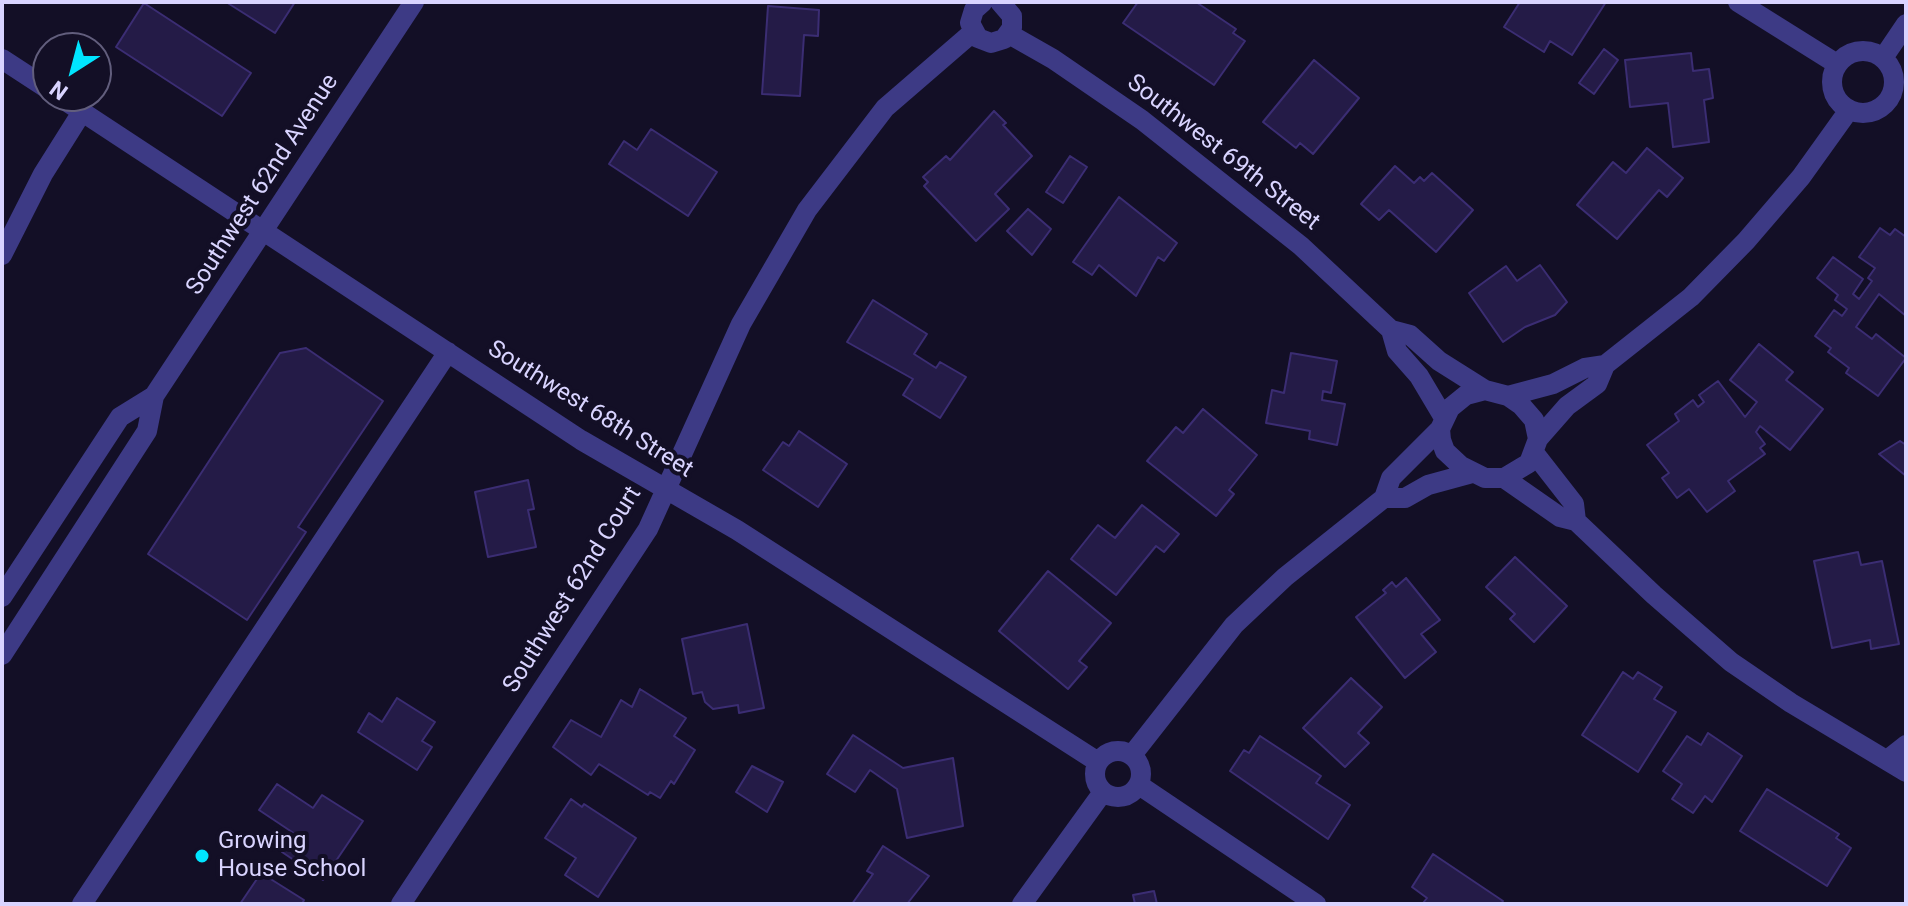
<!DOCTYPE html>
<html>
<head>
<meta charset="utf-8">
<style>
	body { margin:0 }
	#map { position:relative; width:1908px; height:906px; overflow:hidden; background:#130f26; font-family:Roboto,sans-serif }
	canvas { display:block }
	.frame { position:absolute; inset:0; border:4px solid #d9d4ff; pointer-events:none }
	.north { position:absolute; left:32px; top:32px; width:80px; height:80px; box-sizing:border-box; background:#130f26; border:2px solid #625e7d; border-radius:50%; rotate:216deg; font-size:22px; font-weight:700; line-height:32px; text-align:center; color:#d9d4ff }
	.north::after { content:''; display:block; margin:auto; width:28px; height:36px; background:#00e5ff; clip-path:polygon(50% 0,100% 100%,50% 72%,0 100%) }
</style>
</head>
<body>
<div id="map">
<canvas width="1908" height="906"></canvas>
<div class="frame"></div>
<div class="north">N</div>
</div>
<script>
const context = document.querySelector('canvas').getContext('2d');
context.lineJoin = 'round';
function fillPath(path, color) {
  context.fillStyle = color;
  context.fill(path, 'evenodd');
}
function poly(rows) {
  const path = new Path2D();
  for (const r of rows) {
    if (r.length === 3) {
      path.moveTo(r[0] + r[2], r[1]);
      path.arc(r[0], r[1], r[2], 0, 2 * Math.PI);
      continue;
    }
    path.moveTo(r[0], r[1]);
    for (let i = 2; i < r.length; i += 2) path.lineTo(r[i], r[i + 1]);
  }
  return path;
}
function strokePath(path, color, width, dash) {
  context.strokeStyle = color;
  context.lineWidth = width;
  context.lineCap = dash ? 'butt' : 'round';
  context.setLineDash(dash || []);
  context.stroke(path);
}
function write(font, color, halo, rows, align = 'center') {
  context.font = font + ' Roboto,sans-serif';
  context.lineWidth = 8;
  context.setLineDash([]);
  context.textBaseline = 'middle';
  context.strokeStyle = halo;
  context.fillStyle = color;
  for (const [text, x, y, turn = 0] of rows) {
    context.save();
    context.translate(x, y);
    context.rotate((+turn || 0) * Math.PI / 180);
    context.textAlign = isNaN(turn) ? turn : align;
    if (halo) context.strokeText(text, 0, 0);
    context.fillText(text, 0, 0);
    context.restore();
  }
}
const building = poly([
	[226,2,295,2,275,33,226,2],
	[1138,2,1196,2,1236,29,1233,33,1245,41,1214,85,1123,23,1138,2],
	[1520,2,1606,2,1572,55,1550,41,1544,52,1504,27,1520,2],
	[144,3,251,73,222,116,116,47,144,3],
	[768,6,819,10,818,36,804,35,800,96,762,94,768,6],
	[1604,49,1618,60,1594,94,1579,83,1604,49],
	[1691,53,1693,71,1709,69,1713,98,1704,100,1709,142,1673,147,1668,103,1630,107,1625,60,1691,53],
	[1314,60,1359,98,1313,154,1300,143,1296,148,1263,122,1314,60],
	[994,111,1006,123,1003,125,1032,156,995,194,1009,209,976,241,924,186,928,182,923,177,946,156,950,160,994,111],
	[651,129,717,172,688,216,609,164,624,141,637,150,651,129],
	[1647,148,1683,178,1667,197,1659,190,1617,239,1577,205,1613,162,1626,173,1647,148],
	[1070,156,1087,167,1063,203,1046,192,1070,156],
	[1395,166,1414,183,1420,177,1424,181,1432,173,1473,210,1436,252,1389,210,1379,220,1361,204,1395,166],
	[1119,197,1177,243,1164,261,1158,257,1136,296,1099,265,1092,275,1073,262,1119,197],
	[1028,209,1051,229,1032,255,1007,231,1028,209],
	[1880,228,1890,235,1895,229,1906,237,1906,316,1879,294,1856,327,1872,339,1876,334,1906,358,1878,396,1846,373,1849,368,1828,352,1831,348,1815,336,1834,310,1842,316,1847,309,1835,300,1838,295,1817,278,1833,257,1863,279,1853,294,1859,299,1872,281,1868,278,1875,268,1859,257,1880,228],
	[1540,265,1567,302,1555,315,1525,327,1503,342,1469,293,1506,266,1517,281,1540,265],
	[873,300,927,334,914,354,936,368,940,362,966,377,940,418,903,395,913,379,847,342,873,300],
	[1759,344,1793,372,1786,380,1823,409,1790,450,1760,426,1756,432,1765,444,1760,448,1765,454,1728,481,1735,491,1707,512,1689,489,1677,498,1662,478,1669,473,1647,445,1679,421,1675,414,1693,400,1698,407,1704,402,1699,395,1718,381,1745,417,1757,402,1730,380,1759,344],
	[306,348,383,401,298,527,306,532,247,620,148,554,280,353,306,348],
	[1291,353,1337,361,1331,393,1323,391,1322,400,1345,404,1337,445,1309,439,1310,431,1266,423,1272,390,1284,393,1291,353],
	[1203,409,1257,455,1229,490,1234,494,1216,516,1147,461,1176,427,1183,433,1203,409],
	[799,431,847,464,818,507,763,470,783,442,789,446,799,431],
	[1900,441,1906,445,1906,476,1879,454,1900,441],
	[528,480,534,509,528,510,536,547,488,557,475,492,528,480],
	[1142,505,1179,534,1164,552,1156,546,1116,595,1071,559,1098,525,1115,538,1142,505],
	[1858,552,1861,565,1882,561,1899,644,1871,649,1870,640,1832,648,1814,561,1858,552],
	[1515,557,1567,606,1534,642,1510,619,1515,614,1486,587,1515,557],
	[1048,571,1111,623,1079,661,1087,667,1068,689,999,631,1048,571],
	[1406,578,1440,620,1421,634,1436,652,1405,678,1356,617,1386,593,1383,590,1392,582,1396,587,1406,578],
	[747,624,764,708,739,713,738,705,713,709,705,702,702,692,693,694,682,639,747,624],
	[1623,672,1633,679,1638,672,1662,687,1654,699,1676,712,1638,772,1582,735,1623,672],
	[1351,678,1382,707,1358,733,1369,743,1345,767,1303,728,1351,678],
	[640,689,686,718,674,736,695,750,674,784,671,781,660,798,650,792,648,795,599,764,591,775,553,747,571,720,601,737,621,700,632,707,640,689],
	[397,698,435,722,422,741,432,747,417,770,358,732,369,713,382,722,397,698],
	[1708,733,1742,756,1712,802,1705,796,1693,813,1672,799,1682,784,1663,771,1687,736,1701,745,1708,733],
	[853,735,903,768,953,758,963,826,907,838,897,789,870,770,855,792,827,774,853,735],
	[1260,736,1321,776,1316,783,1350,805,1328,839,1230,771,1244,750,1249,753,1260,736],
	[752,766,783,782,767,812,736,792,752,766],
	[277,784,313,808,322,795,363,821,323,880,282,852,295,834,259,810,277,784],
	[1767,789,1839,834,1836,838,1851,848,1827,886,1740,831,1767,789],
	[571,799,582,807,584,804,636,838,598,897,565,875,576,858,545,838,571,799],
	[883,846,929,876,907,904,852,904,873,874,867,871,883,846],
	[1433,854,1503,901,1501,904,1423,903,1427,898,1412,887,1433,854],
	[261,873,304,900,302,904,240,904,261,873],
	[1154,891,1157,904,1135,904,1133,895,1154,891]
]);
fillPath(building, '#241b47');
strokePath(building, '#3b2d73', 2);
strokePath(poly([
	[983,2,974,10,970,23,978,38,991,43,1004,39,1012,28,1012,16,1000,2],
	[1738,2,1837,64],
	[1009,34,1053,59,1142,120,1301,246,1391,330,1397,351,1419,376,1444,418],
	[1863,82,31],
	[1883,58,1906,24],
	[2,59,48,89],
	[58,96,581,440,737,530,1098,762],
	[2,255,43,174,82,112],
	[1391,330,1410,335,1439,361,1485,390],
	[1485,390,1508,396,1521,405,1534,420,1538,439,1529,463,1504,478,1485,478,1461,466,1445,451,1441,440,1440,429,1450,408,1466,395,1485,390],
	[1508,396,1553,384,1585,368,1605,365],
	[1538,439,1567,406,1597,384,1605,365,1691,297,1746,241,1801,177,1849,110],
	[1535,454,1574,504,1576,521],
	[1504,478,1560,517,1576,521,1654,595,1731,662,1791,703,1906,772],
	[1384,498,1405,498,1428,485,1472,473],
	[2,597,120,417,154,396],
	[2,655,147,431,154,396,414,2],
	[1118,774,23],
	[1132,755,1234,625,1285,577,1384,498,1391,478,1440,429],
	[1887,760,1906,745],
	[1139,785,1316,904],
	[82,904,448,352],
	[401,904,648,529,741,324,807,210,885,108,973,32],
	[1022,904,1103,792]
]), '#3d3a85', 20);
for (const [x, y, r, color] of [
	[202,856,8,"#00e5ff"]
]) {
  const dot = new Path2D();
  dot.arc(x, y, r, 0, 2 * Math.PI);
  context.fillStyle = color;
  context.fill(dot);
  strokePath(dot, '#130f26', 3);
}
write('24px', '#d9d4ff', '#130f26', [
	["Southwest 69th Street",1223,153,38],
	["Southwest 62nd Avenue",263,185,-57],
	["Southwest 68th Street",590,410,32],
	["Southwest 62nd Court",573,590,-58]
]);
write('24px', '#d9d4ff', '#130f26', [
	["Growing",218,842],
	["House School",218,870]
], 'left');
</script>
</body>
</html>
